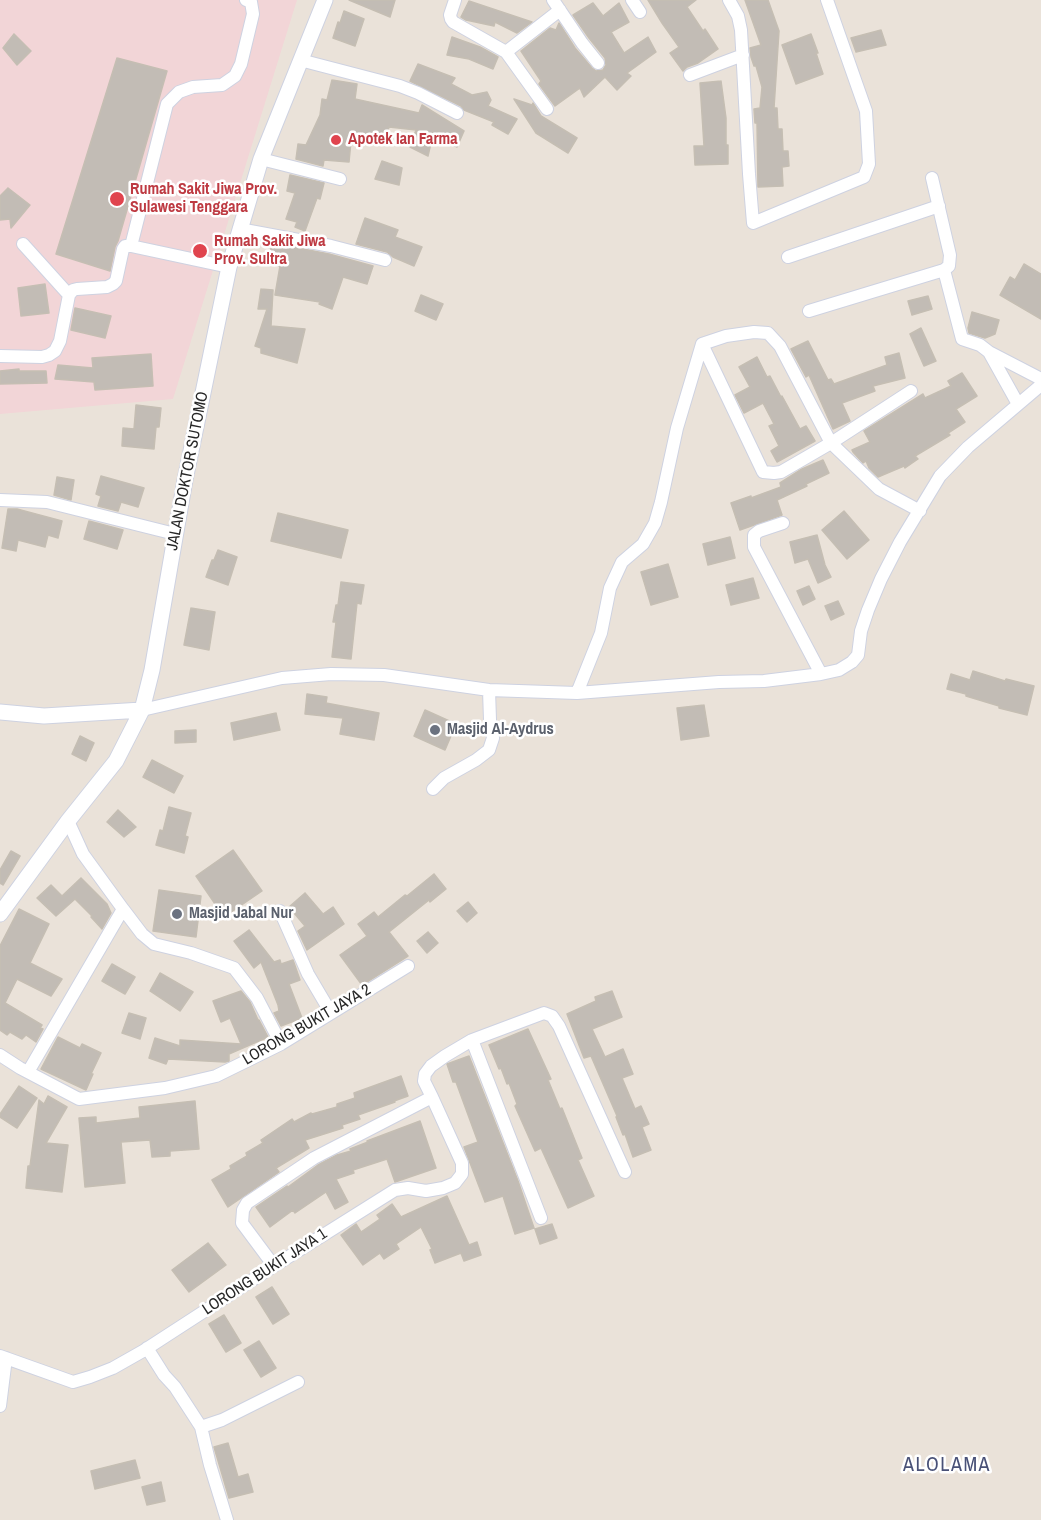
<!DOCTYPE html>
<html>
<head>
<meta charset="utf-8">
<style>
	body { margin:0 }
	canvas { display:block; background:#eae2d9 }
</style>
</head>
<body>
<canvas width="1041" height="1520"></canvas>
<script>
const context = document.querySelector('canvas').getContext('2d');
context.lineJoin = 'round';
function fillPath(path, color) {
  context.fillStyle = color;
  context.fill(path, 'evenodd');
}
function poly(rows) {
  const path = new Path2D();
  for (const r of rows) {
    path.moveTo(r[0], r[1]);
    for (let i = 2; i < r.length; i += 2) path.lineTo(r[i], r[i + 1]);
  }
  return path;
}
function strokePath(path, color, width, dash) {
  context.strokeStyle = color;
  context.lineWidth = width;
  context.lineCap = dash ? 'butt' : 'round';
  context.setLineDash(dash || []);
  context.stroke(path);
}
function write(font, color, halo, rows, align = 'center') {
  context.font = font + ' "Archivo Narrow",sans-serif';
  context.lineWidth = 5;
  context.setLineDash([]);
  context.textBaseline = 'middle';
  context.strokeStyle = halo;
  context.fillStyle = color;
  for (const [text, x, y, turn = 0] of rows) {
    context.save();
    context.translate(x, y);
    context.rotate((+turn || 0) * Math.PI / 180);
    context.textAlign = isNaN(turn) ? turn : align;
    if (halo) context.strokeText(text, 0, 0);
    context.fillText(text, 0, 0);
    context.restore();
  }
}
fillPath(poly([
	[0,0,297,0,173,399,0,414]
]), '#f2d5d7');
const building = poly([
	[349,0,395,0,390,17,349,0],
	[648,0,696,0,687,7,703,31,705,29,718,49,698,63,687,67,683,71,670,53,679,47,662,23,648,0],
	[745,0,768,0,779,31,774,108,777,108,778,129,782,129,783,151,788,151,789,166,782,167,783,186,758,187,757,123,755,123,754,109,760,108,762,87,756,66,754,66,751,57,750,48,761,45,745,0],
	[469,1,532,22,517,33,495,22,494,26,466,20,461,17,469,1],
	[593,3,603,16,619,3,629,22,611,32,624,53,648,37,656,52,627,73,631,76,617,90,605,77,584,97,580,88,555,106,539,84,541,81,521,51,550,28,556,30,559,23,575,48,592,68,596,71,603,70,606,65,605,58,589,38,573,15,593,3],
	[344,11,364,19,355,46,333,38,338,22,340,23,344,11],
	[881,30,886,45,856,52,851,38,881,30],
	[14,34,31,51,17,65,3,48,14,34],
	[811,34,818,53,816,53,823,74,796,84,782,45,811,34],
	[452,37,480,47,498,57,493,69,469,59,447,55,452,37],
	[117,58,167,71,118,241,115,247,110,271,56,254,117,58],
	[418,64,455,78,451,84,472,95,487,92,491,100,488,106,517,119,508,134,492,125,494,122,464,110,461,106,410,81,418,64],
	[332,80,357,84,355,99,419,113,422,105,464,131,457,147,433,134,428,156,410,147,416,130,389,127,384,143,351,141,349,162,324,160,323,166,296,159,298,144,306,145,320,115,322,99,327,100,332,80],
	[721,81,726,118,726,145,728,145,728,164,695,165,694,146,704,146,700,83,721,81],
	[514,99,532,105,533,103,541,116,577,138,568,153,536,133,514,99],
	[382,161,402,168,399,185,375,179,382,161],
	[290,175,324,183,320,199,317,198,305,231,295,227,297,222,286,219,295,193,287,191,290,175],
	[8,188,30,205,11,228,10,219,0,220,0,196,8,188],
	[365,218,398,230,395,237,422,247,414,266,393,257,387,252,356,244,365,218],
	[272,243,329,254,373,266,367,284,343,277,332,309,319,304,320,302,275,295,280,266,268,264,272,243],
	[1024,264,1041,274,1041,319,1000,295,1010,277,1015,280,1024,264],
	[45,284,49,313,21,316,18,288,45,284],
	[261,289,273,290,271,326,305,329,297,363,261,353,261,348,255,346,267,309,258,309,261,289],
	[421,295,443,304,436,320,415,311,421,295],
	[928,296,932,309,912,315,908,301,928,296],
	[75,308,111,316,105,338,71,330,75,308],
	[972,312,999,320,995,334,985,338,969,333,968,328,972,312],
	[921,328,936,361,924,366,910,334,921,328],
	[808,341,828,380,831,379,834,384,887,365,885,357,899,353,905,378,873,386,875,391,842,403,850,421,833,429,809,375,806,377,791,349,808,341],
	[151,354,153,386,95,390,94,382,55,379,58,365,93,368,92,358,151,354],
	[757,357,767,377,770,376,781,397,782,396,800,429,806,426,815,441,777,462,771,451,779,446,769,426,774,424,763,403,744,413,735,395,750,387,739,367,757,357],
	[19,369,19,371,46,371,47,383,0,384,0,371,19,369],
	[962,373,977,396,956,409,965,422,948,433,950,435,915,456,918,459,905,468,904,466,878,477,869,468,866,461,863,463,853,452,852,450,870,442,864,431,923,394,925,398,951,386,948,381,962,373],
	[136,405,161,408,159,427,156,427,154,449,122,446,123,428,134,429,136,405],
	[823,460,829,473,806,484,807,486,777,500,782,515,740,530,731,503,751,496,751,498,781,487,780,483,802,469,823,460],
	[101,476,144,488,138,507,121,502,118,511,98,506,101,496,96,494,101,476],
	[57,477,74,480,71,500,54,495,57,477],
	[8,509,17,509,62,521,58,538,48,535,45,547,18,540,16,551,2,548,8,509],
	[844,511,869,540,847,559,822,530,844,511],
	[278,513,348,530,341,558,271,541,278,513],
	[89,521,123,530,117,549,84,539,89,521],
	[817,535,825,565,831,577,818,583,808,559,795,563,790,542,817,535],
	[730,537,735,558,708,565,703,544,730,537],
	[218,550,237,557,228,585,206,577,212,560,214,560,218,550],
	[668,564,678,597,651,605,641,572,668,564],
	[753,578,759,598,731,605,726,585,753,578],
	[341,582,364,585,361,604,357,603,351,659,332,657,336,622,333,622,336,605,338,605,341,582],
	[809,586,815,599,803,605,797,591,809,586],
	[838,601,844,614,831,620,825,606,838,601],
	[191,608,215,612,209,650,184,645,191,608],
	[973,671,1005,681,1006,679,1034,686,1027,715,999,708,999,706,966,696,966,694,947,689,951,674,970,680,973,671],
	[307,694,327,697,326,703,379,713,374,740,340,734,343,718,305,714,307,694],
	[704,705,709,736,681,740,677,708,704,705],
	[425,710,456,724,445,750,414,736,425,710],
	[276,713,280,730,234,740,231,723,276,713],
	[196,730,196,742,175,743,175,731,196,730],
	[80,736,94,743,86,761,72,754,80,736],
	[152,760,183,776,174,793,143,777,152,760],
	[169,807,191,813,185,836,188,837,184,853,156,845,160,830,163,831,169,807],
	[118,810,136,827,124,837,107,822,118,810],
	[233,850,262,891,224,917,196,876,233,850],
	[11,851,20,856,3,885,0,883,0,870,11,851],
	[434,874,446,889,430,902,429,900,389,932,408,956,362,985,340,955,367,936,358,924,374,912,378,917,405,895,407,896,434,874],
	[81,878,107,904,111,913,102,929,91,917,92,916,75,899,56,916,37,898,51,885,62,896,81,878],
	[159,890,201,896,196,937,153,931,159,890],
	[305,893,323,914,333,907,344,924,307,950,298,931,305,926,289,907,305,893],
	[468,902,477,913,467,922,457,911,468,902],
	[19,909,49,924,30,963,62,979,51,996,17,979,5,1003,42,1025,40,1028,43,1029,36,1042,26,1035,22,1039,10,1032,7,1035,0,1030,0,946,19,909],
	[249,930,274,962,280,960,281,964,293,960,300,980,289,984,302,1018,281,1026,274,1013,279,1011,278,1005,261,962,254,968,234,941,249,930],
	[428,932,438,943,427,953,417,941,428,932],
	[112,964,135,977,125,994,102,981,112,964],
	[160,973,193,992,180,1011,150,991,160,973],
	[241,991,250,1002,258,1020,259,1020,268,1037,229,1054,229,1061,225,1062,168,1059,166,1064,149,1058,155,1038,180,1046,180,1040,241,1044,230,1018,221,1022,213,1001,241,991],
	[612,991,622,1017,592,1029,605,1057,623,1049,633,1074,622,1078,635,1109,641,1106,649,1124,642,1127,651,1150,633,1157,625,1134,623,1135,616,1117,617,1116,591,1056,584,1058,567,1014,596,1001,595,997,612,991],
	[129,1013,146,1018,140,1039,122,1033,129,1013],
	[528,1029,551,1079,548,1080,560,1109,562,1108,582,1158,578,1160,594,1196,568,1208,541,1148,535,1151,515,1106,517,1104,509,1083,507,1084,501,1068,499,1069,489,1045,528,1029],
	[58,1037,80,1048,82,1044,101,1053,91,1074,93,1074,86,1090,41,1069,58,1037],
	[469,1056,518,1181,534,1228,515,1234,503,1196,485,1202,464,1147,478,1142,456,1082,453,1082,447,1064,469,1056],
	[401,1076,408,1096,394,1101,395,1102,358,1115,360,1119,342,1125,343,1128,305,1140,309,1148,276,1168,279,1172,228,1207,212,1180,231,1169,230,1166,247,1156,246,1153,263,1143,261,1140,292,1119,294,1122,311,1113,312,1114,337,1107,337,1104,355,1098,354,1093,401,1076],
	[19,1086,37,1098,17,1128,0,1117,0,1114,19,1086],
	[48,1096,67,1107,46,1143,68,1145,62,1192,26,1188,28,1166,30,1166,39,1100,44,1104,48,1096],
	[195,1101,199,1149,170,1151,170,1156,152,1157,150,1140,121,1142,125,1183,85,1187,79,1118,96,1117,96,1123,140,1118,139,1107,195,1101],
	[420,1121,436,1168,395,1182,387,1159,353,1170,354,1173,336,1179,348,1202,335,1209,326,1192,295,1213,293,1210,270,1227,256,1207,287,1186,288,1187,318,1165,337,1155,351,1151,350,1149,368,1142,367,1141,420,1121],
	[447,1196,469,1245,477,1242,481,1255,464,1261,461,1253,435,1263,430,1250,432,1249,421,1227,396,1244,399,1249,384,1259,380,1253,363,1265,341,1235,356,1224,361,1232,380,1219,377,1215,392,1204,401,1217,447,1196],
	[552,1224,557,1238,540,1244,535,1229,552,1224],
	[208,1243,226,1265,189,1292,172,1270,208,1243],
	[272,1287,289,1314,273,1324,256,1297,272,1287],
	[224,1315,241,1343,226,1352,209,1324,224,1315],
	[259,1341,276,1368,261,1377,244,1350,259,1341],
	[228,1443,238,1477,248,1474,253,1492,229,1498,214,1447,228,1443],
	[135,1460,140,1478,95,1489,91,1471,135,1460],
	[161,1482,165,1501,147,1505,142,1487,161,1482]
]);
fillPath(building, '#c2bcb5');
strokePath(building, '#c5beb3', 1.5);
const minor = poly([
	[455,0,450,15,451,19,453,22,506,52,547,109],
	[553,0,582,43,598,63],
	[632,0,640,12],
	[729,0,738,16,741,30,749,174,753,223,864,177,869,164,866,111,827,0],
	[506,52,560,10],
	[300,60,400,86,418,93,457,113],
	[690,75,743,55],
	[261,159,340,179],
	[932,178,950,255,949,266,944,270,962,339,980,345,989,352,1018,404],
	[239,229,331,246,385,260],
	[23,244,69,295],
	[131,246,167,104,179,92,193,87,222,85,235,76,241,64,253,14,251,2,246,0],
	[788,257,939,206],
	[809,311,944,270],
	[702,344,726,336,754,332,768,333,780,346,831,443,879,489,920,511],
	[989,352,1041,379],
	[0,356,42,357,49,355,55,351,60,341,69,295,73,290,77,289,107,287,113,284,116,281,123,249,125,246,131,246,229,267],
	[0,500,47,502,175,534],
	[783,523,759,531,754,535,754,547,821,674],
	[577,693,601,633,610,588,622,562,643,544,655,523,661,502,677,428,702,344,763,472,774,473,781,472,831,443,911,391],
	[142,710,282,678,331,674,384,675,489,690,577,693,719,682,764,681,821,674,839,670,852,662,858,655,861,631,868,610,881,579,900,542,940,476,968,447,1041,385],
	[433,789,444,778,476,760,489,750,493,738,490,720,489,690],
	[123,909,142,934,154,944,191,953,234,968,257,998,281,1044],
	[280,911,308,974,331,1013],
	[472,1040,541,1218],
	[0,1055,20,1068,79,1099,165,1088,216,1076,281,1044,408,966],
	[28,1072,123,909,83,854,68,821],
	[432,1097,424,1081,425,1074,431,1066,445,1056,472,1040,544,1013,552,1016,559,1026,625,1172],
	[147,1348,164,1375,175,1387,201,1427,222,1420,298,1382],
	[0,1356,73,1382,90,1377,113,1368,143,1351,274,1266,395,1190,408,1188,426,1191,443,1188,455,1183,462,1174,462,1163,432,1097,314,1158,247,1203,243,1210,242,1223,274,1266],
	[0,1406,6,1358],
	[201,1427,210,1465,227,1520]
]);
const tertiary = poly([
	[0,712,44,716,142,710],
	[0,914,68,821,116,761,142,710,152,670,185,480,229,267,261,159,325,0]
]);
strokePath(minor, '#ced2e1', 14);
strokePath(tertiary, '#ced2e1', 17);
strokePath(minor, '#fff', 12);
strokePath(tertiary, '#fff', 15);
for (const [x, y, r, color] of [
	[336,140,6,"#e0444e"],
	[117,199,8,"#e0444e"],
	[200,251,8,"#e0444e"],
	[435,730,6,"#6b7280"],
	[177,914,6,"#6b7280"]
]) {
  const dot = new Path2D();
  dot.arc(x, y, r, 0, 2 * Math.PI);
  context.fillStyle = color;
  context.fill(dot);
  strokePath(dot, '#fff', 2);
}
write('bold 16px', '#be3a42', '#fff', [
	["Apotek Ian Farma",348,140],
	["Rumah Sakit Jiwa Prov.",130,190],
	["Sulawesi Tenggara",130,208],
	["Rumah Sakit Jiwa",214,242],
	["Prov. Sultra",214,260]
], 'left');
write('16px', '#272727', '#fff', [
	["JALAN DOKTOR SUTOMO",188,471,-79],
	["LORONG BUKIT JAYA 2",307,1025,-30],
	["LORONG BUKIT JAYA 1",265,1272,-33]
]);
write('bold 16px', '#5b616d', '#fff', [
	["Masjid Al-Aydrus",447,730],
	["Masjid Jabal Nur",189,914]
], 'left');
context.letterSpacing = '1.5px';
write('20px', '#495177', '#fff', [
	["ALOLAMA",947,1466]
]);
context.letterSpacing = '0px';
</script>
</body>
</html>
